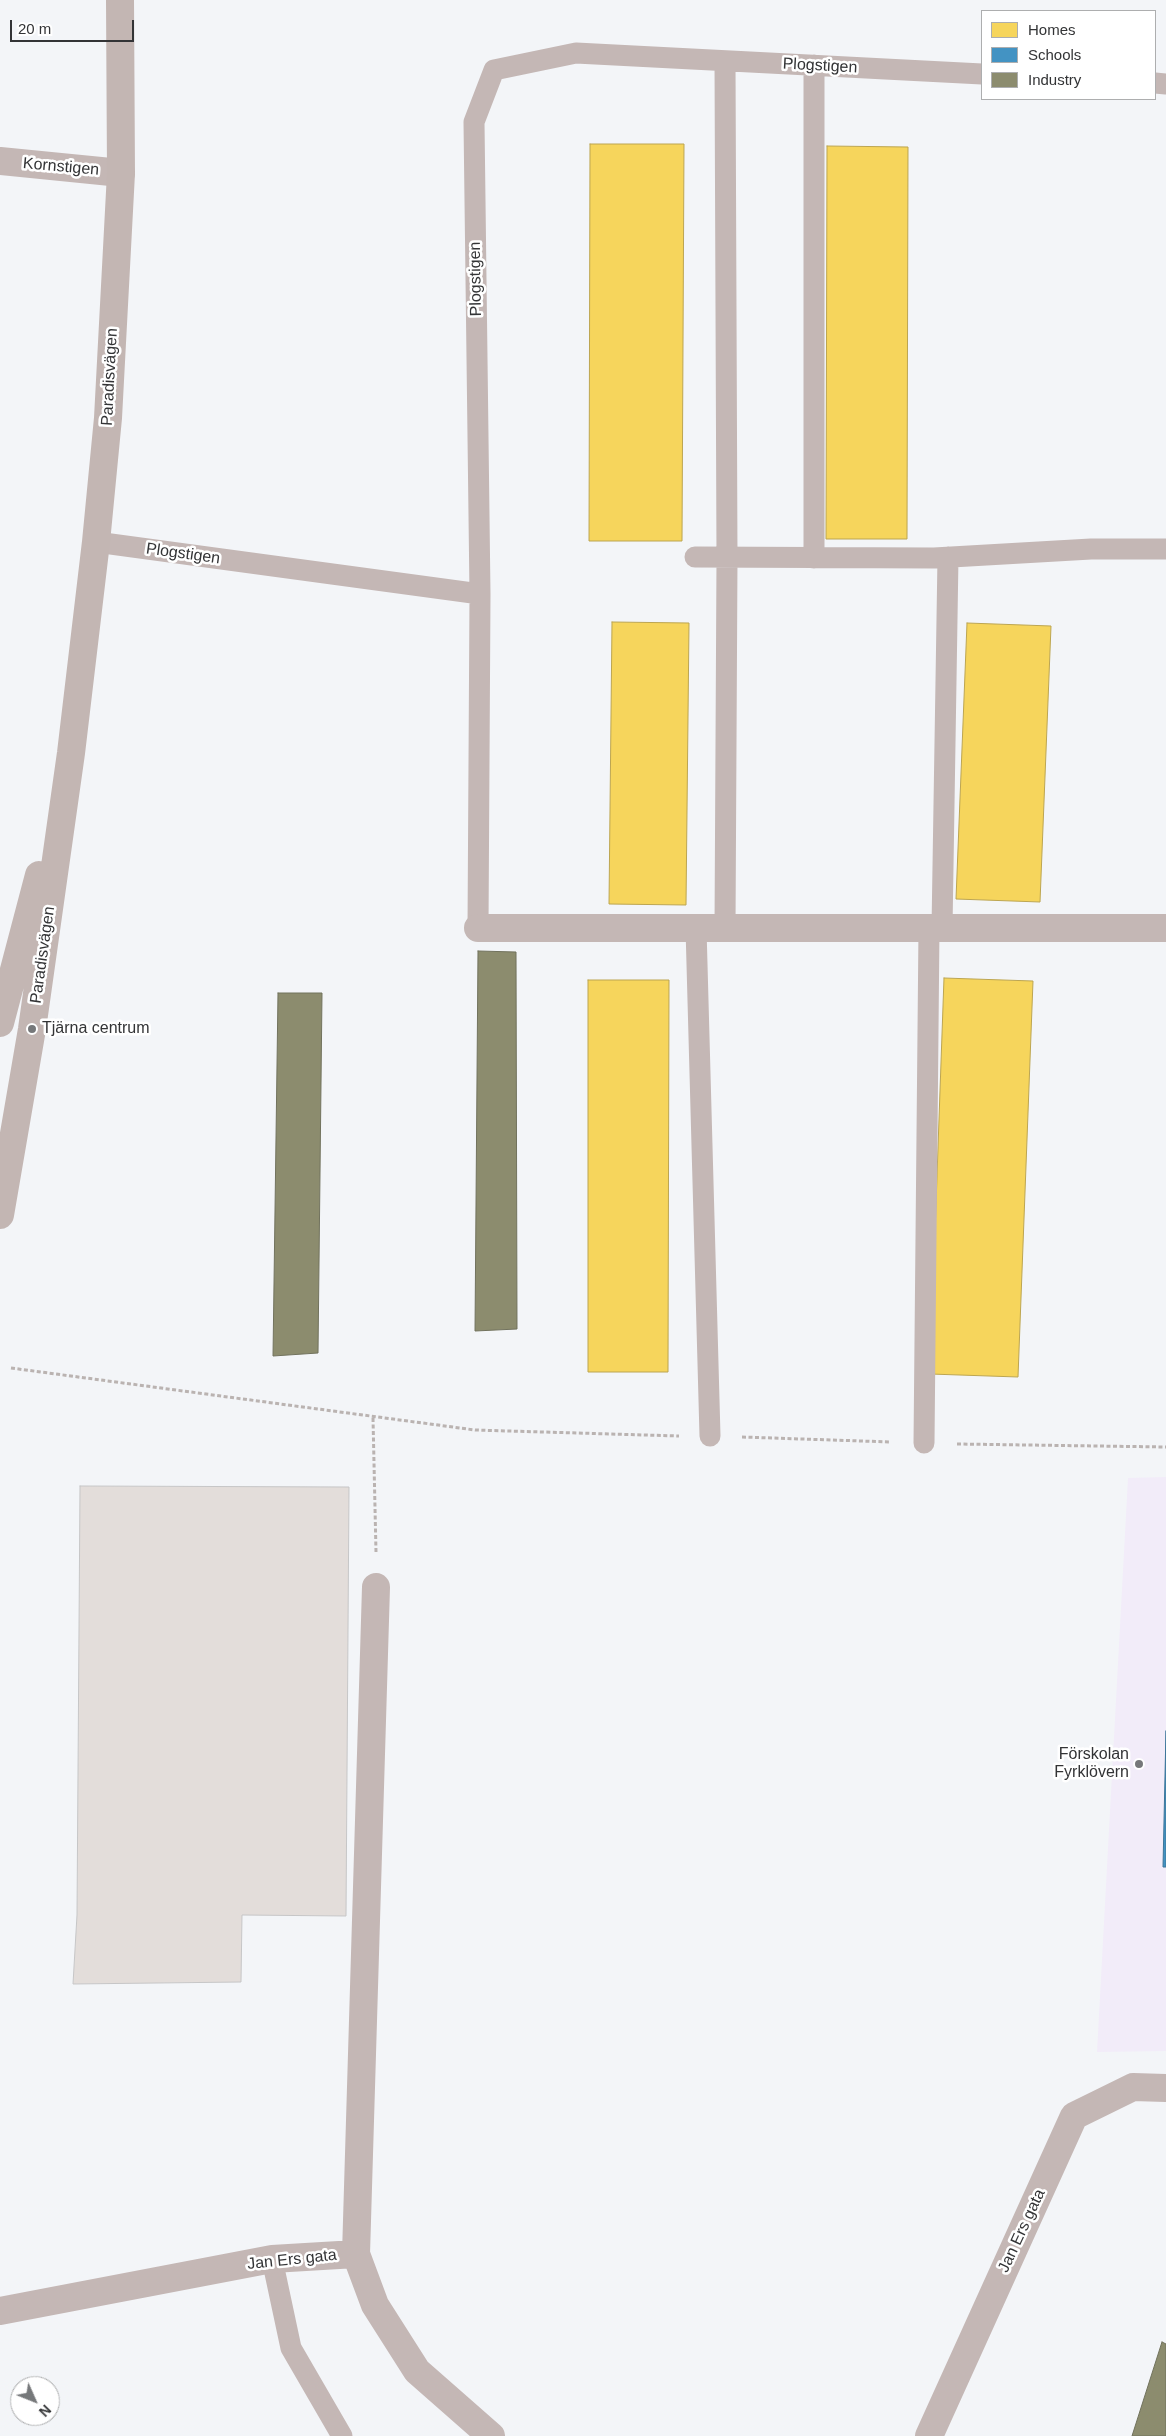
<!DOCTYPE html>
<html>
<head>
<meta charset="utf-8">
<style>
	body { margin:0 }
	#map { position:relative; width:1166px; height:2436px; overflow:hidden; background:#f3f5f8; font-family:Arial,sans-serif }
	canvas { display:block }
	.legend { position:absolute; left:981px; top:10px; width:175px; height:90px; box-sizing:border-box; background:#fff; border:1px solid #adaeaf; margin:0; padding:6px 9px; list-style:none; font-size:15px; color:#333436 }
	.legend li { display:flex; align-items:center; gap:10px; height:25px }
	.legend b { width:25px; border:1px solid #adaeaf }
	.north { position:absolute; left:10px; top:2376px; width:50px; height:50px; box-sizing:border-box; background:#fff; border:1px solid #adaeaf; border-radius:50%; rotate:134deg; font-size:14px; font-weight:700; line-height:20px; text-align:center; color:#333436 }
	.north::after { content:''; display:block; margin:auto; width:18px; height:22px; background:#76787a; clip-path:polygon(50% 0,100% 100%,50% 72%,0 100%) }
	.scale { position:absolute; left:10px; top:20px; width:124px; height:22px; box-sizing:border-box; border:2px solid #333436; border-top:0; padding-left:6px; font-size:15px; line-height:18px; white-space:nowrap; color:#333436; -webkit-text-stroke:4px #fff; paint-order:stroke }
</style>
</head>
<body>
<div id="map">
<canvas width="1166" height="2436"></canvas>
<ul class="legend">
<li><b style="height:14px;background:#f6d55c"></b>Homes</li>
<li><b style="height:14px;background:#4393c3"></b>Schools</li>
<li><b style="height:14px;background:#8c8c6e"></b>Industry</li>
</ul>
<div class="north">N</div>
<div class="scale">20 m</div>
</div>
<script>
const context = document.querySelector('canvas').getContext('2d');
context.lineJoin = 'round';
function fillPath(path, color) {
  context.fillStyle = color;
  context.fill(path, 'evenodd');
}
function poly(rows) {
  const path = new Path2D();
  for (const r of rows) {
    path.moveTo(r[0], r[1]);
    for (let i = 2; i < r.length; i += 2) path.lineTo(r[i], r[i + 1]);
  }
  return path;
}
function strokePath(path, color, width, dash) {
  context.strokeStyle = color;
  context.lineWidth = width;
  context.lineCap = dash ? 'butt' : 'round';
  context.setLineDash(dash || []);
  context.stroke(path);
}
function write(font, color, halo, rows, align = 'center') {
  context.font = font + ' Arial,sans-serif';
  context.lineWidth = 5;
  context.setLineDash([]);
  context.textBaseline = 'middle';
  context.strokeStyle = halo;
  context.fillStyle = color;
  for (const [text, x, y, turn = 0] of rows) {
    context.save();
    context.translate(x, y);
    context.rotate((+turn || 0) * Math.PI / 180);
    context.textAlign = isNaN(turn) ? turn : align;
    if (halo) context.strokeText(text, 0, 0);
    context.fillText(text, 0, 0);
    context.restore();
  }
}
fillPath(poly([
	[1166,1477,1166,2051,1097,2052,1128,1478]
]), '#f2ecf9');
const homes = poly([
	[590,144,684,144,682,541,589,541,590,144],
	[827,146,908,147,907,539,826,539,827,146],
	[612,622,689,623,686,905,609,904,612,622],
	[967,623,1051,626,1040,902,956,899,967,623],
	[944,978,1033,981,1018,1377,930,1374,944,978],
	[588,980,669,980,668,1372,588,1372,588,980]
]);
fillPath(homes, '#f6d55c');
strokePath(homes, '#bca551', 1);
const schools = poly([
	[1166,1731,1166,1867,1163,1867,1166,1731]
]);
fillPath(schools, '#4393c3');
strokePath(schools, '#3e7699', 1);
const industry = poly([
	[478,951,516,952,517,1329,475,1331,478,951],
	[278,993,322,993,318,1353,273,1356,278,993],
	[1162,2342,1166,2344,1166,2436,1132,2436,1162,2342]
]);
fillPath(industry, '#8c8c6e');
strokePath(industry, '#71725d', 1);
const building = poly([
	[80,1486,349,1487,346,1916,242,1915,241,1982,73,1984,77,1915,80,1486]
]);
fillPath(building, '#e3ddda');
strokePath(building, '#c6c6c7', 1);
strokePath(poly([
	[11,1368,475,1430,679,1436],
	[373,1418,376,1552],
	[742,1437,891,1442],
	[957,1444,1166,1447]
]), '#bab3b1', 3, [4, 2.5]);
strokePath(poly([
	[814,65,814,558],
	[1155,83,1166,84],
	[96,542,480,594],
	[695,557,934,558,1091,549,1166,549],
	[478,928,480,594,474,122,494,70,576,53,982,74],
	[696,928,710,1436],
	[725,928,727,558,725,61],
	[942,928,948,557],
	[924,1443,929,928],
	[272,2259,291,2348,342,2436]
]), '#c4b7b5', 21);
strokePath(poly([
	[0,161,121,173],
	[478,928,1166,928],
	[356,2254,376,1587],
	[0,2311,272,2259,356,2254,375,2305,417,2371,491,2436],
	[929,2436,1074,2116,1133,2087,1166,2088]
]), '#c4b7b5', 28);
strokePath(poly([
	[0,1023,39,875],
	[0,1215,32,1029,71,753,96,542,108,418,121,173,120,0]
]), '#c3b6b3', 28);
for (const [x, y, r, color] of [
	[32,1029,5,"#76787a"],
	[1139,1764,5,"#76787a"]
]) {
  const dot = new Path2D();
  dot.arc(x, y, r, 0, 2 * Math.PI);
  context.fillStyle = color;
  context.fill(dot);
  strokePath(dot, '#fff', 2);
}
write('16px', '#333436', '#fff', [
	["Plogstigen",820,66,3],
	["Kornstigen",61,167,5],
	["Plogstigen",476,279,-91],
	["Paradisvägen",110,377,-87],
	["Plogstigen",183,554,8],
	["Paradisvägen",43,955,-82],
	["Jan Ers gata",1022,2231,-65],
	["Jan Ers gata",292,2260,-6]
]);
write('16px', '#333436', '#fff', [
	["Tjärna centrum",42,1029],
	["Förskolan",1129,1755,"right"],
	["Fyrklövern",1129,1773,"right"]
], 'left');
</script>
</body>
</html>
